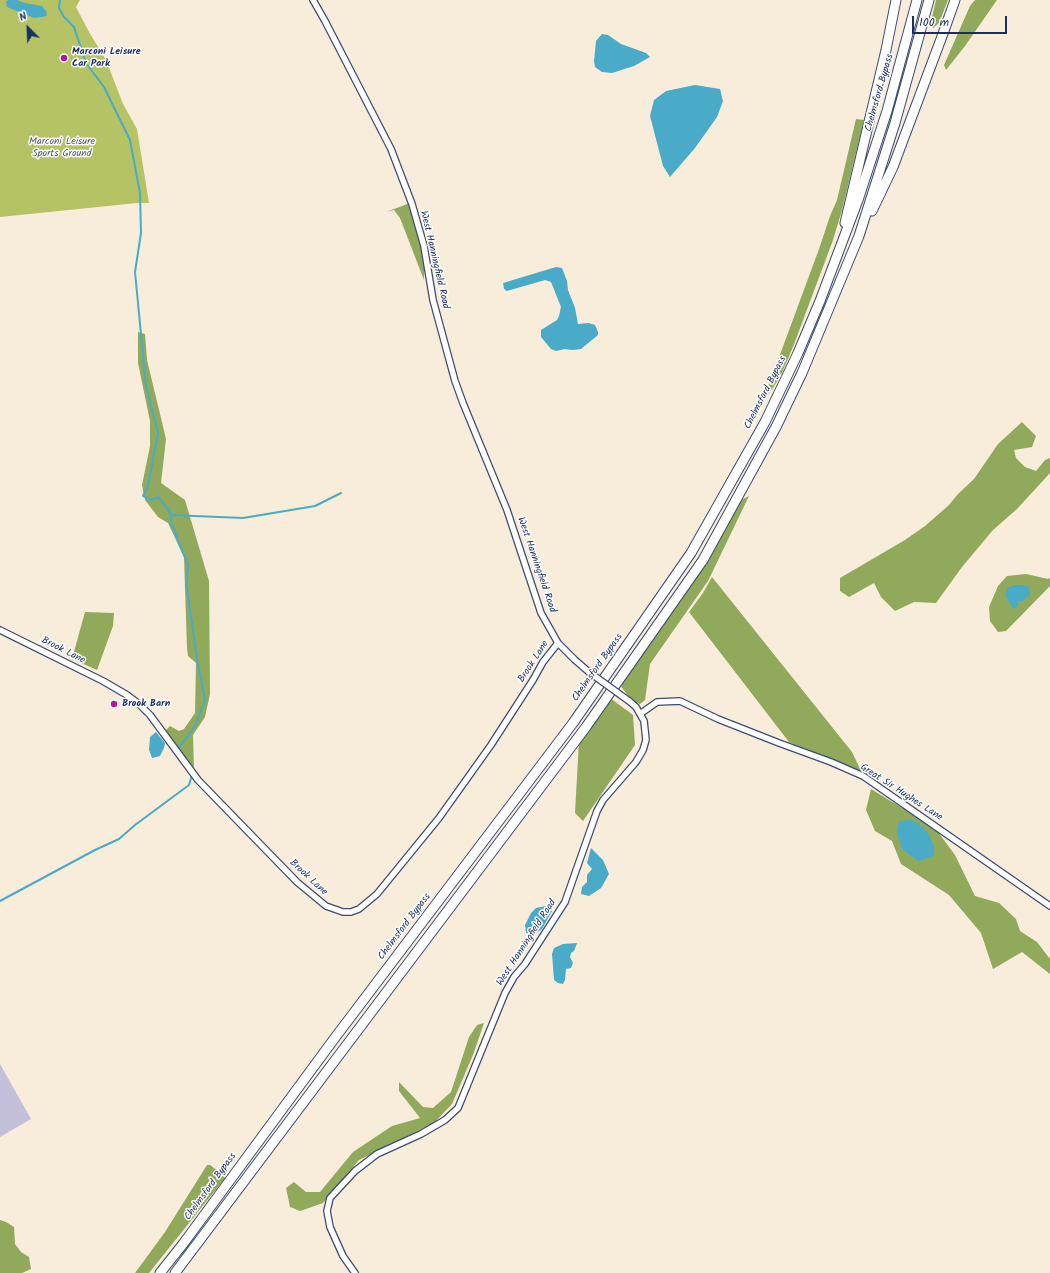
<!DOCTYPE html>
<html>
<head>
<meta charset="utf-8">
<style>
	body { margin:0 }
	#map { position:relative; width:1050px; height:1273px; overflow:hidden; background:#f8ecdb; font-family:Kalam,sans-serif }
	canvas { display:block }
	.north { position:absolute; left:8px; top:8px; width:40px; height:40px; -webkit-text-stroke:3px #fff; paint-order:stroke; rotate:336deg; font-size:11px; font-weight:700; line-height:16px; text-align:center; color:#1b2f5e }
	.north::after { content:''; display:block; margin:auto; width:14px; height:18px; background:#1b2f5e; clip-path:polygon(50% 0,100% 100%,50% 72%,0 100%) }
	.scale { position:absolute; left:912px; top:16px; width:95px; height:18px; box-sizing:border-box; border:2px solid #1b2f5e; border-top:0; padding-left:5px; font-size:12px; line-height:14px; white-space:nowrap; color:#1b2f5e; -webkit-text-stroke:3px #fff; paint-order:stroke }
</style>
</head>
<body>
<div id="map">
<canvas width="1050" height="1273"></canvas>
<div class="north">N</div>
<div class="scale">100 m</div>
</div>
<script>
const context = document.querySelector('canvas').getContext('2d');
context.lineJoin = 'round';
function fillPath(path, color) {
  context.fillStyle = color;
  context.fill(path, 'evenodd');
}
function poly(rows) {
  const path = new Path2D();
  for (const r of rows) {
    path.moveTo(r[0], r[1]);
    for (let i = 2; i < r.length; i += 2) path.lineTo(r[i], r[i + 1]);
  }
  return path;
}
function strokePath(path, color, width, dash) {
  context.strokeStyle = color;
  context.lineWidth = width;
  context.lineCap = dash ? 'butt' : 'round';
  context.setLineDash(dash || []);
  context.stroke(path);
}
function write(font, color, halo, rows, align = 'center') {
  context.font = font + ' Kalam,sans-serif';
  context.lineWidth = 3;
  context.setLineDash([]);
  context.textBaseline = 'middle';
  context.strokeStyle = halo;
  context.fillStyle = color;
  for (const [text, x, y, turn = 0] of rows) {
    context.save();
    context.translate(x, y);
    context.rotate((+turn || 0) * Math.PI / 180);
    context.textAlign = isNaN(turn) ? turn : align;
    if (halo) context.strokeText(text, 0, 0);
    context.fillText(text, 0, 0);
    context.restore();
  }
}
fillPath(poly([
	[0,1064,31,1119,0,1137]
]), '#c5c0da');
fillPath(poly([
	[0,0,80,0,76,7,89,32,106,60,123,104,137,129,149,203,137,203,0,217]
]), '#b6c365');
fillPath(poly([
	[936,0,948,0,939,23,933,28,932,17],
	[975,0,997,0,965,46,946,70,944,65,970,6],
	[856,119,864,120,842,210,833,240,793,347,780,377,768,395,766,394,771,379,819,249,830,216,837,200],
	[410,203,417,221,424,264,424,280,400,218,394,210,386,212],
	[138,332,145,334,147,360,166,439,161,483,185,500,209,581,210,694,205,717,193,735,194,771,164,732,170,726,179,731,184,729,195,713,196,663,188,656,187,648,184,557,168,523,158,517,145,500,142,485,150,446,150,421,138,363],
	[1022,422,1036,436,1032,447,1014,450,1016,458,1025,467,1036,471,1045,460,1050,458,1050,473,1017,509,993,530,962,567,936,603,914,602,895,611,881,597,874,583,849,597,840,591,840,578,905,540,925,526,949,505,958,494,974,479,998,444],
	[749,496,708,581,650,664,645,700,640,704,632,701,620,685,702,569,741,500],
	[1026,574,1048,579,1050,578,1050,586,1006,631,998,632,990,621,989,607,998,586,1007,576],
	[712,577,852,752,861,771,843,767,789,742,689,612,703,593],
	[85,612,114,613,113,626,97,670,72,659],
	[610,698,633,715,635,745,583,821,575,813,579,741],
	[871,789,935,828,955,855,975,896,999,903,1016,919,1020,931,1037,942,1050,959,1050,974,1022,952,993,969,981,933,949,895,901,864,892,841,875,831,866,810],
	[484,1023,473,1055,452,1104,434,1123,359,1160,323,1203,300,1211,290,1207,286,1188,294,1182,306,1192,320,1192,353,1152,392,1126,420,1118,399,1091,399,1082,423,1107,433,1108,451,1092,469,1037,477,1025],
	[207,1165,210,1165,222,1174,225,1178,149,1273,135,1273,165,1232],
	[0,1220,6,1222,14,1227,15,1244,21,1252,29,1257,31,1269,22,1273,0,1273]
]), '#90a95a');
fillPath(poly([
	[8,0,17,0,25,3,42,6,46,11,47,16,42,17,34,18,7,7,6,2],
	[602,34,608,35,621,44,646,53,650,57,634,66,612,73,602,72,595,67,594,61,596,41],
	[695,85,720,89,723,101,717,117,695,148,670,177,663,166,650,116,654,100,666,91],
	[556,267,562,268,567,281,568,290,575,308,578,324,589,323,595,325,598,332,598,335,581,349,572,350,565,349,556,351,551,349,541,337,541,330,557,320,559,316,561,307,551,282,545,280,507,291,504,289,503,283],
	[1013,585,1024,585,1029,587,1030,596,1026,597,1023,601,1019,601,1016,609,1012,607,1005,595,1008,588],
	[156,732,165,743,164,748,160,756,152,758,149,750,150,737],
	[912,820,917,823,927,832,934,845,934,856,918,861,902,849,897,833,899,821],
	[591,848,603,860,609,874,601,888,589,896,581,894,582,887,587,882,587,875,592,869,587,863],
	[551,905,552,911,542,929,535,934,526,933,525,925,531,913,536,908],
	[577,943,574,951,571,953,570,957,573,963,571,968,566,969,565,980,563,984,558,983,554,980,552,954,554,948,563,944]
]), '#49abc8');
strokePath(poly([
	[60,0,59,8,64,17,74,27,86,63,104,87,130,140,140,193,141,233,135,272,146,386,158,433,148,486,143,496,150,500,158,497,168,509,171,515,171,523,188,565,186,583,197,659,205,700,195,727,180,746,178,750],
	[171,515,243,518,315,506,341,493],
	[0,901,95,850,119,839,135,825,189,785,192,775]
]), '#49abc8', 2);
const minor = poly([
	[313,0,325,21,391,149,412,204,424,246,433,300,455,381,463,403,507,510,541,613,558,643,575,660,589,672],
	[0,630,103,681,127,695,139,704,150,715,198,780,297,882,326,906,343,912,351,912,359,909,377,894,439,818,491,745,533,680,543,662,558,643],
	[640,714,657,702,680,701,718,719,779,743,831,762,863,776,1050,906],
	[355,1273,343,1256,330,1227,327,1211,330,1198,355,1171,377,1154,421,1134,445,1120,458,1108,505,993,514,977,525,964,565,902,597,811,603,800,636,762,643,750,646,740,644,721,636,707,629,701]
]);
const trunk = poly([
	[872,211,893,167,944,31,955,0],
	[845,223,886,50,896,0],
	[160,1273,183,1244,334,1039,573,723,691,553,765,422,798,353,820,301,858,200,887,111,917,0],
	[175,1273,586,727,703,560,776,427,802,373,859,236,895,123,929,0]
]);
strokePath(minor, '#3c4b71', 8);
strokePath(trunk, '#3c4b71', 11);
strokePath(minor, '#fff', 5.5);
strokePath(trunk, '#fff', 9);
const minorBridge = poly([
	[589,672,629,701]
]);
strokePath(minorBridge, '#3c4b71', 8, []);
strokePath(minorBridge, '#fff', 5.5);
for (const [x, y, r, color] of [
	[64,58,4,"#b5179e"],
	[114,704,4,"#b5179e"]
]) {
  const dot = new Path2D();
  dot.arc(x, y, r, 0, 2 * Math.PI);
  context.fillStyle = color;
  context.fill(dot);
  strokePath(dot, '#fff', 1.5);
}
write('bold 10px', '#1b2f5e', '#fff', [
	["Marconi Leisure",72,52],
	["Car Park",72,64],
	["Brook Barn",122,704]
], 'left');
write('10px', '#1b2f5e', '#fff', [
	["Chelmsford Bypass",880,93,-74],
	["West Hanningfield Road",434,260,77],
	["Chelmsford Bypass",766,393,-63],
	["West Hanningfield Road",536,565,71],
	["Brook Lane",63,651,27],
	["Brook Lane",534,662,-57],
	["Chelmsford Bypass",598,668,-55],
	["Great Sir Hughes Lane",901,793,33],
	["Brook Lane",308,878,43],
	["Chelmsford Bypass",405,927,-53],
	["West Hanningfield Road",527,943,-57],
	["Chelmsford Bypass",211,1187,-54]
]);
write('10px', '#4a5b60', '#fff', [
	["Marconi Leisure",62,142],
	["Sports Ground",62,154]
]);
</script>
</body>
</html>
